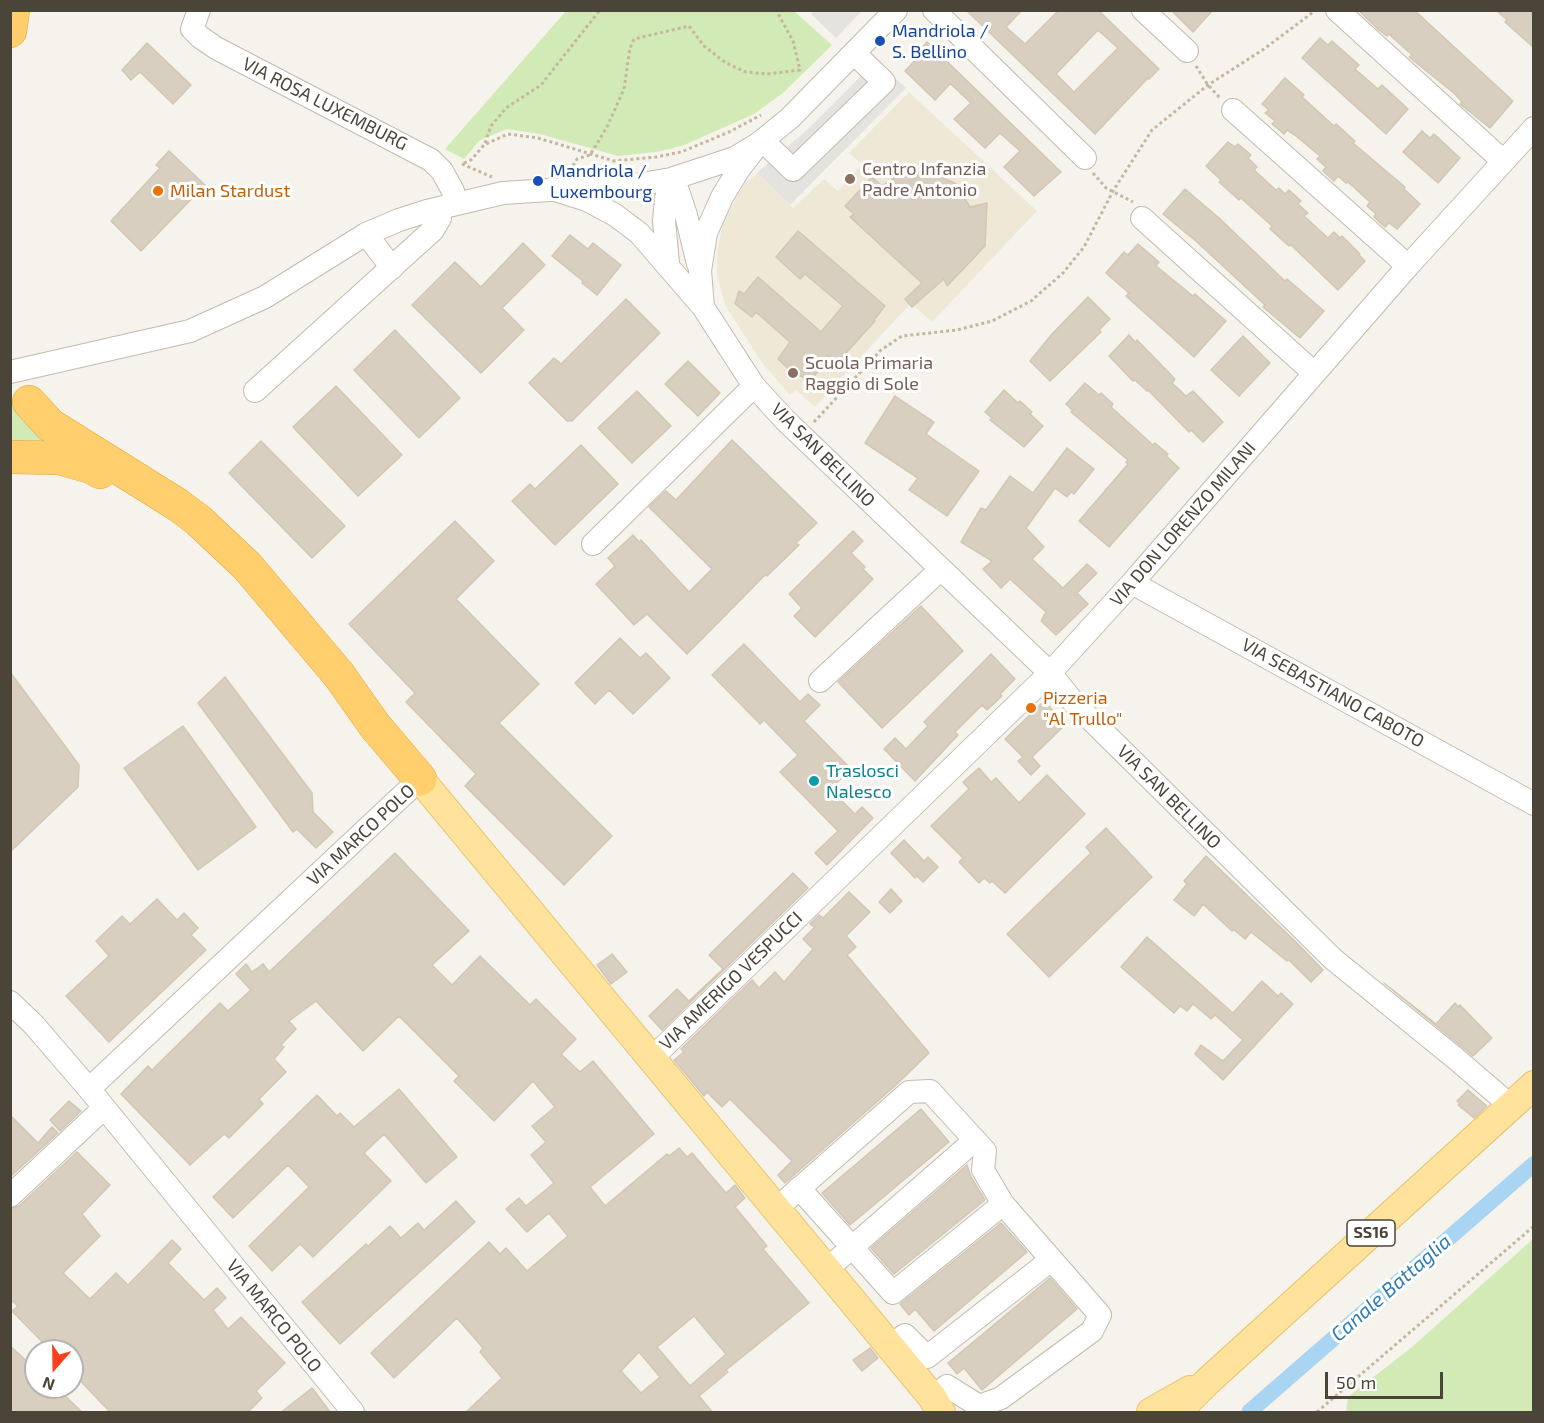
<!DOCTYPE html>
<html>
<head>
<meta charset="utf-8">
<style>
	body { margin:0 }
	#map { position:relative; width:1544px; height:1423px; overflow:hidden; background:#f6f3ec; font-family:"Exo 2",sans-serif }
	canvas { display:block }
	.frame { position:absolute; inset:0; border:12px solid #4b4439; pointer-events:none }
	.north { position:absolute; left:24px; top:1339px; width:60px; height:60px; box-sizing:border-box; background:#fff; border:2px solid #b7b4b0; border-radius:50%; rotate:200deg; font-size:16px; font-weight:700; line-height:24px; text-align:center; color:#4b4439 }
	.north::after { content:''; display:block; margin:auto; width:21px; height:27px; background:#fc3f1d; clip-path:polygon(50% 0,100% 100%,50% 72%,0 100%) }
	.scale { position:absolute; left:1325px; top:1372px; width:118px; height:27px; box-sizing:border-box; border:3px solid #4b4439; border-top:0; padding-left:8px; font-size:18px; line-height:21px; white-space:nowrap; color:#4b4439; -webkit-text-stroke:4px #fff; paint-order:stroke }
</style>
</head>
<body>
<div id="map">
<canvas width="1544" height="1423"></canvas>
<div class="frame"></div>
<div class="north">N</div>
<div class="scale">50 m</div>
</div>
<script>
const context = document.querySelector('canvas').getContext('2d');
context.lineJoin = 'round';
function fillPath(path, color) {
  context.fillStyle = color;
  context.fill(path, 'evenodd');
}
function poly(rows) {
  const path = new Path2D();
  for (const r of rows) {
    path.moveTo(r[0], r[1]);
    for (let i = 2; i < r.length; i += 2) path.lineTo(r[i], r[i + 1]);
  }
  return path;
}
function strokePath(path, color, width, dash) {
  context.strokeStyle = color;
  context.lineWidth = width;
  context.lineCap = dash ? 'butt' : 'round';
  context.setLineDash(dash || []);
  context.stroke(path);
}
function write(font, color, halo, rows, align = 'center') {
  context.font = font + ' "Exo 2",sans-serif';
  context.lineWidth = 6;
  context.setLineDash([]);
  context.textBaseline = 'middle';
  context.strokeStyle = halo;
  context.fillStyle = color;
  for (const [text, x, y, turn = 0] of rows) {
    context.save();
    context.translate(x, y);
    context.rotate((+turn || 0) * Math.PI / 180);
    context.textAlign = isNaN(turn) ? turn : align;
    if (halo) context.strokeText(text, 0, 0);
    context.fillText(text, 0, 0);
    context.restore();
  }
}
fillPath(poly([
	[909,92,1037,211,932,322,911,303,815,407,796,390,790,395,763,364,725,305,717,275,717,252,723,222,744,185,757,173,793,208,824,179,838,191,862,164,849,153]
]), '#efe8d6');
fillPath(poly([
	[566,11,794,11,832,45,783,93,754,114,682,146,656,152,618,156,540,134,507,129,480,140,464,159,445,149],
	[10,400,47,428,51,451,11,451],
	[1533,1239,1533,1412,1346,1412,1348,1397,1412,1347]
]), '#d2eab5');
fillPath(poly([
	[815,10,862,10,862,11,836,38,811,14],
	[876,61,906,88,790,205,757,173,809,128]
]), '#e5e3e0');
strokePath(poly([
	[1249,1412,1534,1164]
]), '#a9d4f2', 16);
const building = poly([
	[966,10,1022,10,1006,27,1025,44,1059,10,1098,10,1159,69,1149,79,1148,78,1095,134,966,10],
	[1098,30,1118,48,1074,92,1056,74,1098,30],
	[1171,10,1213,10,1193,32,1171,10],
	[1358,10,1414,10,1513,101,1490,128,1460,104,1462,102,1455,94,1409,57,1412,55,1389,34,1387,36,1379,30,1358,10],
	[1496,10,1529,10,1533,14,1533,47,1505,22,1507,20,1496,10],
	[1320,38,1328,45,1332,41,1359,65,1355,69,1378,89,1382,85,1408,109,1386,134,1302,58,1320,38],
	[927,42,1061,172,1034,196,1004,167,1020,151,1000,133,985,148,954,119,971,103,952,85,950,84,935,100,905,71,921,54,918,52,927,42],
	[147,43,191,85,173,104,140,72,131,80,122,70,147,43],
	[1285,78,1304,95,1302,97,1334,126,1336,124,1355,141,1353,143,1405,187,1404,189,1420,204,1397,229,1389,223,1385,227,1374,217,1376,214,1367,206,1370,202,1348,182,1346,183,1338,176,1334,181,1323,171,1326,167,1317,159,1320,156,1296,136,1287,130,1284,134,1272,124,1275,121,1265,113,1269,110,1262,104,1285,78],
	[1422,131,1430,138,1434,134,1460,158,1438,183,1403,152,1422,131],
	[1228,142,1235,147,1238,144,1251,155,1248,158,1257,167,1254,170,1276,190,1279,188,1285,194,1289,190,1301,201,1298,204,1308,213,1304,216,1328,238,1334,232,1340,238,1342,236,1360,254,1359,255,1365,261,1338,290,1291,245,1289,246,1270,229,1272,226,1241,198,1239,200,1219,182,1221,180,1206,166,1228,142],
	[169,151,205,185,141,251,111,221,160,168,156,165,169,151],
	[929,171,956,184,970,207,987,203,985,246,947,286,944,279,912,307,905,299,922,283,850,217,854,214,845,206,872,177,882,186,902,173,929,171],
	[1185,189,1219,218,1285,281,1287,279,1324,311,1300,338,1263,307,1265,305,1197,242,1163,214,1185,189],
	[798,231,885,306,874,320,875,321,836,364,828,355,811,382,799,375,797,377,778,359,790,342,756,312,752,317,735,304,739,291,744,294,758,277,821,332,843,306,805,274,800,279,776,257,798,231],
	[570,235,588,249,593,243,621,265,597,295,582,283,583,281,552,256,570,235],
	[523,243,545,265,502,308,524,330,481,373,412,305,455,262,481,287,523,243],
	[1138,244,1159,262,1156,266,1193,296,1195,294,1226,321,1194,357,1126,296,1129,293,1106,273,1124,252,1128,255,1138,244],
	[1088,297,1110,319,1099,330,1101,332,1050,381,1030,361,1052,334,1088,297],
	[626,299,660,333,572,421,567,421,529,383,554,358,561,364,626,299],
	[395,330,460,398,419,438,354,370,395,330],
	[1129,335,1135,342,1137,340,1175,379,1172,383,1186,396,1193,391,1223,422,1203,442,1191,430,1189,432,1148,390,1147,391,1135,380,1133,381,1109,356,1129,335],
	[1243,336,1270,363,1239,396,1211,370,1243,336],
	[688,361,720,393,698,416,665,384,688,361],
	[1085,383,1099,395,1101,393,1113,404,1111,407,1153,445,1155,443,1168,454,1166,456,1179,468,1109,547,1079,521,1128,464,1126,462,1128,460,1071,412,1073,411,1066,404,1085,383],
	[336,386,402,455,358,496,293,427,336,386],
	[1004,390,1018,403,1020,401,1032,412,1030,414,1043,426,1024,447,990,420,992,418,985,412,1004,390],
	[637,391,671,426,632,463,598,428,637,391],
	[895,396,934,422,926,434,979,471,947,516,909,490,918,478,865,443,895,396],
	[732,440,817,523,796,543,799,545,767,576,766,574,687,654,647,614,634,625,596,584,615,566,608,558,633,535,639,542,641,540,689,592,712,569,649,507,666,491,676,500,732,440],
	[261,441,345,526,312,558,229,473,261,441],
	[581,445,618,484,555,545,512,501,530,484,535,489,581,445],
	[1067,448,1094,469,1074,494,1071,492,1067,497,1055,488,1026,528,1044,547,1032,559,1063,588,1087,564,1097,573,1077,593,1088,604,1056,635,1041,621,1046,612,1010,579,1001,588,983,569,992,561,961,542,981,508,986,510,1010,476,1033,493,1067,448],
	[455,521,494,561,456,599,539,684,499,723,612,836,564,885,465,786,476,774,406,702,415,693,349,624,455,521],
	[853,531,863,541,851,553,865,567,863,569,873,579,815,637,794,616,802,608,789,594,853,531],
	[921,606,963,651,882,728,838,682,921,606],
	[620,638,640,658,646,653,670,678,633,714,609,690,595,704,575,683,620,638],
	[744,644,800,702,808,694,820,705,804,721,851,769,830,789,855,814,862,807,873,818,827,865,815,853,838,831,780,772,798,755,764,720,760,724,712,675,744,644],
	[991,654,1015,679,1000,694,1002,696,987,710,982,705,955,732,958,735,915,781,884,749,895,738,906,749,928,726,924,722,991,654],
	[10,672,79,765,78,787,10,852,10,672],
	[225,677,312,793,313,812,333,832,316,848,297,829,293,832,198,703,225,677],
	[1044,701,1066,724,1032,757,1040,766,1031,775,1018,761,1023,757,1005,739,1044,701],
	[183,726,256,827,198,870,124,768,183,726],
	[979,768,991,782,996,778,1019,803,1047,775,1085,814,1005,893,992,881,990,883,984,878,979,883,959,862,963,858,931,826,969,789,963,782,979,768],
	[1106,828,1152,877,1049,977,1007,934,1091,853,1086,847,1106,828],
	[904,840,924,861,928,857,938,867,923,882,917,876,915,878,891,853,904,840],
	[395,853,469,931,432,965,452,985,480,956,530,1005,536,999,576,1039,561,1054,580,1072,593,1061,654,1134,590,1187,605,1206,667,1154,669,1156,679,1148,687,1157,692,1153,726,1193,735,1185,745,1198,735,1207,767,1246,763,1249,809,1303,726,1370,728,1372,699,1396,713,1413,465,1413,502,1378,480,1352,483,1348,457,1318,394,1378,371,1353,489,1242,500,1254,506,1248,527,1271,568,1236,549,1213,527,1232,506,1209,519,1198,526,1206,554,1183,531,1155,546,1142,532,1126,555,1107,533,1081,494,1121,454,1081,459,1076,399,1016,363,1051,316,1001,289,1021,296,1029,281,1045,284,1047,274,1059,286,1072,259,1099,263,1104,229,1138,224,1134,190,1165,121,1094,148,1066,152,1070,220,1003,228,1011,251,990,236,974,246,964,252,972,263,964,269,972,395,853],
	[694,1316,726,1354,690,1386,657,1347,694,1316],
	[639,1352,660,1377,641,1393,621,1371,639,1352],
	[1206,856,1298,944,1323,970,1311,982,1289,960,1287,961,1251,932,1245,939,1234,930,1232,931,1203,904,1194,916,1174,900,1187,884,1184,881,1206,856],
	[793,873,808,888,662,1030,649,1016,677,989,689,1001,723,969,709,955,793,873],
	[891,889,902,901,890,913,879,902,891,889],
	[849,892,870,912,846,936,856,947,847,955,929,1053,896,1085,785,1183,778,1175,792,1161,730,1099,722,1107,707,1092,704,1096,674,1060,684,1052,681,1049,752,980,759,988,775,972,784,982,813,949,803,939,815,927,810,924,819,915,823,918,849,892],
	[157,899,177,920,184,913,198,928,191,935,206,950,109,1042,66,996,109,956,96,941,122,916,130,924,157,899],
	[1147,937,1233,1013,1262,981,1278,996,1281,993,1293,1004,1223,1080,1195,1054,1201,1045,1223,1061,1243,1040,1215,1015,1211,1019,1193,1004,1187,1011,1180,1006,1174,1013,1121,967,1147,937],
	[612,954,627,972,611,984,597,965,612,954],
	[1384,983,1436,1024,1455,1003,1459,1007,1460,1005,1492,1038,1473,1056,1384,983],
	[399,1089,457,1157,426,1183,384,1134,364,1153,391,1181,313,1257,300,1244,272,1271,249,1246,309,1187,288,1165,233,1218,213,1197,317,1095,337,1116,340,1113,354,1127,399,1089],
	[1468,1090,1487,1106,1474,1118,1458,1105,1460,1104,1457,1101,1468,1090],
	[69,1101,81,1111,60,1131,50,1120,69,1101],
	[921,1109,949,1142,850,1225,822,1193,921,1109],
	[10,1115,38,1143,52,1127,58,1133,10,1177,10,1115],
	[77,1152,110,1185,82,1214,100,1236,63,1273,90,1299,116,1273,128,1285,172,1240,181,1249,168,1263,204,1300,217,1288,226,1298,213,1310,228,1329,241,1317,285,1363,256,1391,262,1398,247,1413,111,1413,72,1372,72,1351,51,1351,12,1311,18,1306,10,1299,10,1209,19,1206,77,1152],
	[967,1165,971,1177,985,1200,894,1274,871,1248,967,1165],
	[456,1201,475,1222,340,1344,302,1302,366,1244,368,1246,390,1226,401,1238,418,1223,424,1230,456,1201],
	[1001,1223,1027,1252,934,1331,915,1309,909,1315,900,1304,1001,1223],
	[1050,1278,1077,1309,982,1390,964,1368,957,1374,948,1363,1050,1278],
	[10,1346,36,1369,36,1387,56,1387,83,1413,10,1413,10,1346],
	[870,1348,878,1358,862,1371,853,1360,870,1348],
	[312,1388,331,1413,280,1413,312,1388]
]);
fillPath(building, '#d8cfc1');
strokePath(building, '#d3c7b4', 1.5);
const minor = poly([
	[199,10,192,29,200,37,216,48,431,160,442,171,453,191,456,204],
	[934,10,1085,158],
	[1143,10,1187,51],
	[1337,10,1503,161],
	[1233,110,1408,266],
	[763,141,793,170,884,82,855,54],
	[671,179,678,191,686,215,698,264],
	[552,189,587,200,615,215,639,233,703,307,754,386,785,420,1050,673,1075,704,1333,959,1455,1058,1511,1106],
	[1142,218,1314,373],
	[366,234,392,268],
	[668,263,664,221,666,199,671,179],
	[703,307,700,271,706,233,722,197,739,169,753,151],
	[10,372,190,331,265,297,366,234,399,220,427,211,503,193,642,184,671,179,735,158,758,144,790,118,896,10],
	[255,391,433,230,440,218,439,208],
	[593,544,754,386],
	[1132,583,1534,804],
	[820,681,940,570],
	[10,1002,34,1025,89,1089,353,1412],
	[651,1059,1050,673,1132,583,1408,266,1534,128],
	[89,1089,420,779],
	[799,1188,893,1293,1003,1204],
	[10,1196,104,1108],
	[776,1209,909,1092,930,1091,985,1151,983,1170,1003,1204,1100,1315,1092,1331,1001,1398,979,1406,947,1386,932,1397],
	[826,1270,975,1140],
	[890,1346,905,1335,927,1357,1051,1260]
]);
const major = poly([
	[420,779,932,1397,941,1412],
	[1151,1412,1190,1390],
	[1177,1412,1208,1381,1534,1085]
]);
const highway = poly([
	[10,31,13,10],
	[29,402,50,425,178,505,198,520,247,566,339,675,375,726,420,779],
	[10,457,59,458,91,467,100,472]
]);
strokePath(minor, '#c2bbae', 24);
strokePath(major, '#e6c16a', 30);
strokePath(highway, '#e0a43c', 34);
strokePath(poly([
	[1196,66,1208,85,1221,99],
	[485,143,491,126,506,108,541,85,600,10],
	[464,163,471,160,484,145,508,134,538,138,614,161,656,157,681,152,698,145,729,132,761,115],
	[462,164,492,177],
	[570,171,577,159,590,155,607,127,624,89,630,48,634,39,689,26,704,46,726,63,746,72,767,74,800,70,793,41,776,10],
	[1093,173,1106,188,1133,202],
	[814,422,881,350,902,336,957,330,992,321,1031,301,1063,273,1084,247,1113,191,1152,130,1208,85,1264,49,1316,10],
	[1317,1412,1534,1226]
]), '#c4b79f', 3, [3, 3]);
strokePath(minor, '#fff', 22);
strokePath(major, '#ffe39c', 28);
strokePath(highway, '#ffcf6e', 33);
for (const [x, y, r, color] of [
	[880,41,6,"#1a4fb4"],
	[850,179,6,"#8d6e63"],
	[538,181,6,"#1a4fb4"],
	[158,191,6,"#e8710a"],
	[793,373,6,"#8d6e63"],
	[1031,708,6,"#e8710a"],
	[814,781,6,"#0f9aa8"]
]) {
  const dot = new Path2D();
  dot.arc(x, y, r, 0, 2 * Math.PI);
  context.fillStyle = color;
  context.fill(dot);
  strokePath(dot, '#fff', 2);
}
for (const [x, y, w] of [
	[1371,1233,48]
]) {
  const box = new Path2D();
  box.roundRect(x - w / 2, y - 13, w, 26, 4.5);
  context.fillStyle = '#fff';
  context.fill(box);
  strokePath(box, '#4b4439', 1.5);
}
write('bold 16px', '#4b4439', null, [
	["SS16",1371,1233]
]);
write('18px', '#164399', '#fff', [
	["Mandriola /",892,31],
	["S. Bellino",892,52],
	["Mandriola /",550,171],
	["Luxembourg",550,192]
], 'left');
write('18px', '#4b4439', '#fff', [
	["VIA ROSA LUXEMBURG",325,104,27],
	["VIA SAN BELLINO",823,455,45],
	["VIA DON LORENZO MILANI",1183,524,-49],
	["VIA SEBASTIANO CABOTO",1333,693,29],
	["VIA SAN BELLINO",1169,797,45],
	["VIA MARCO POLO",361,835,-43],
	["VIA AMERIGO VESPUCCI",731,981,-44],
	["VIA MARCO POLO",274,1316,51]
]);
write('18px', '#785e54', '#fff', [
	["Centro Infanzia",862,169],
	["Padre Antonio",862,190],
	["Scuola Primaria",805,363],
	["Raggio di Sole",805,384]
], 'left');
write('18px', '#c56008', '#fff', [
	["Milan Stardust",170,191],
	["Pizzeria",1043,698],
	["\"Al Trullo\"",1043,719]
], 'left');
write('18px', '#0d838f', '#fff', [
	["Traslosci",826,771],
	["Nalesco",826,792]
], 'left');
write('italic 20px', '#2e7ab2', '#fff', [
	["Canale Battaglia",1391,1288,-41]
]);
</script>
</body>
</html>
